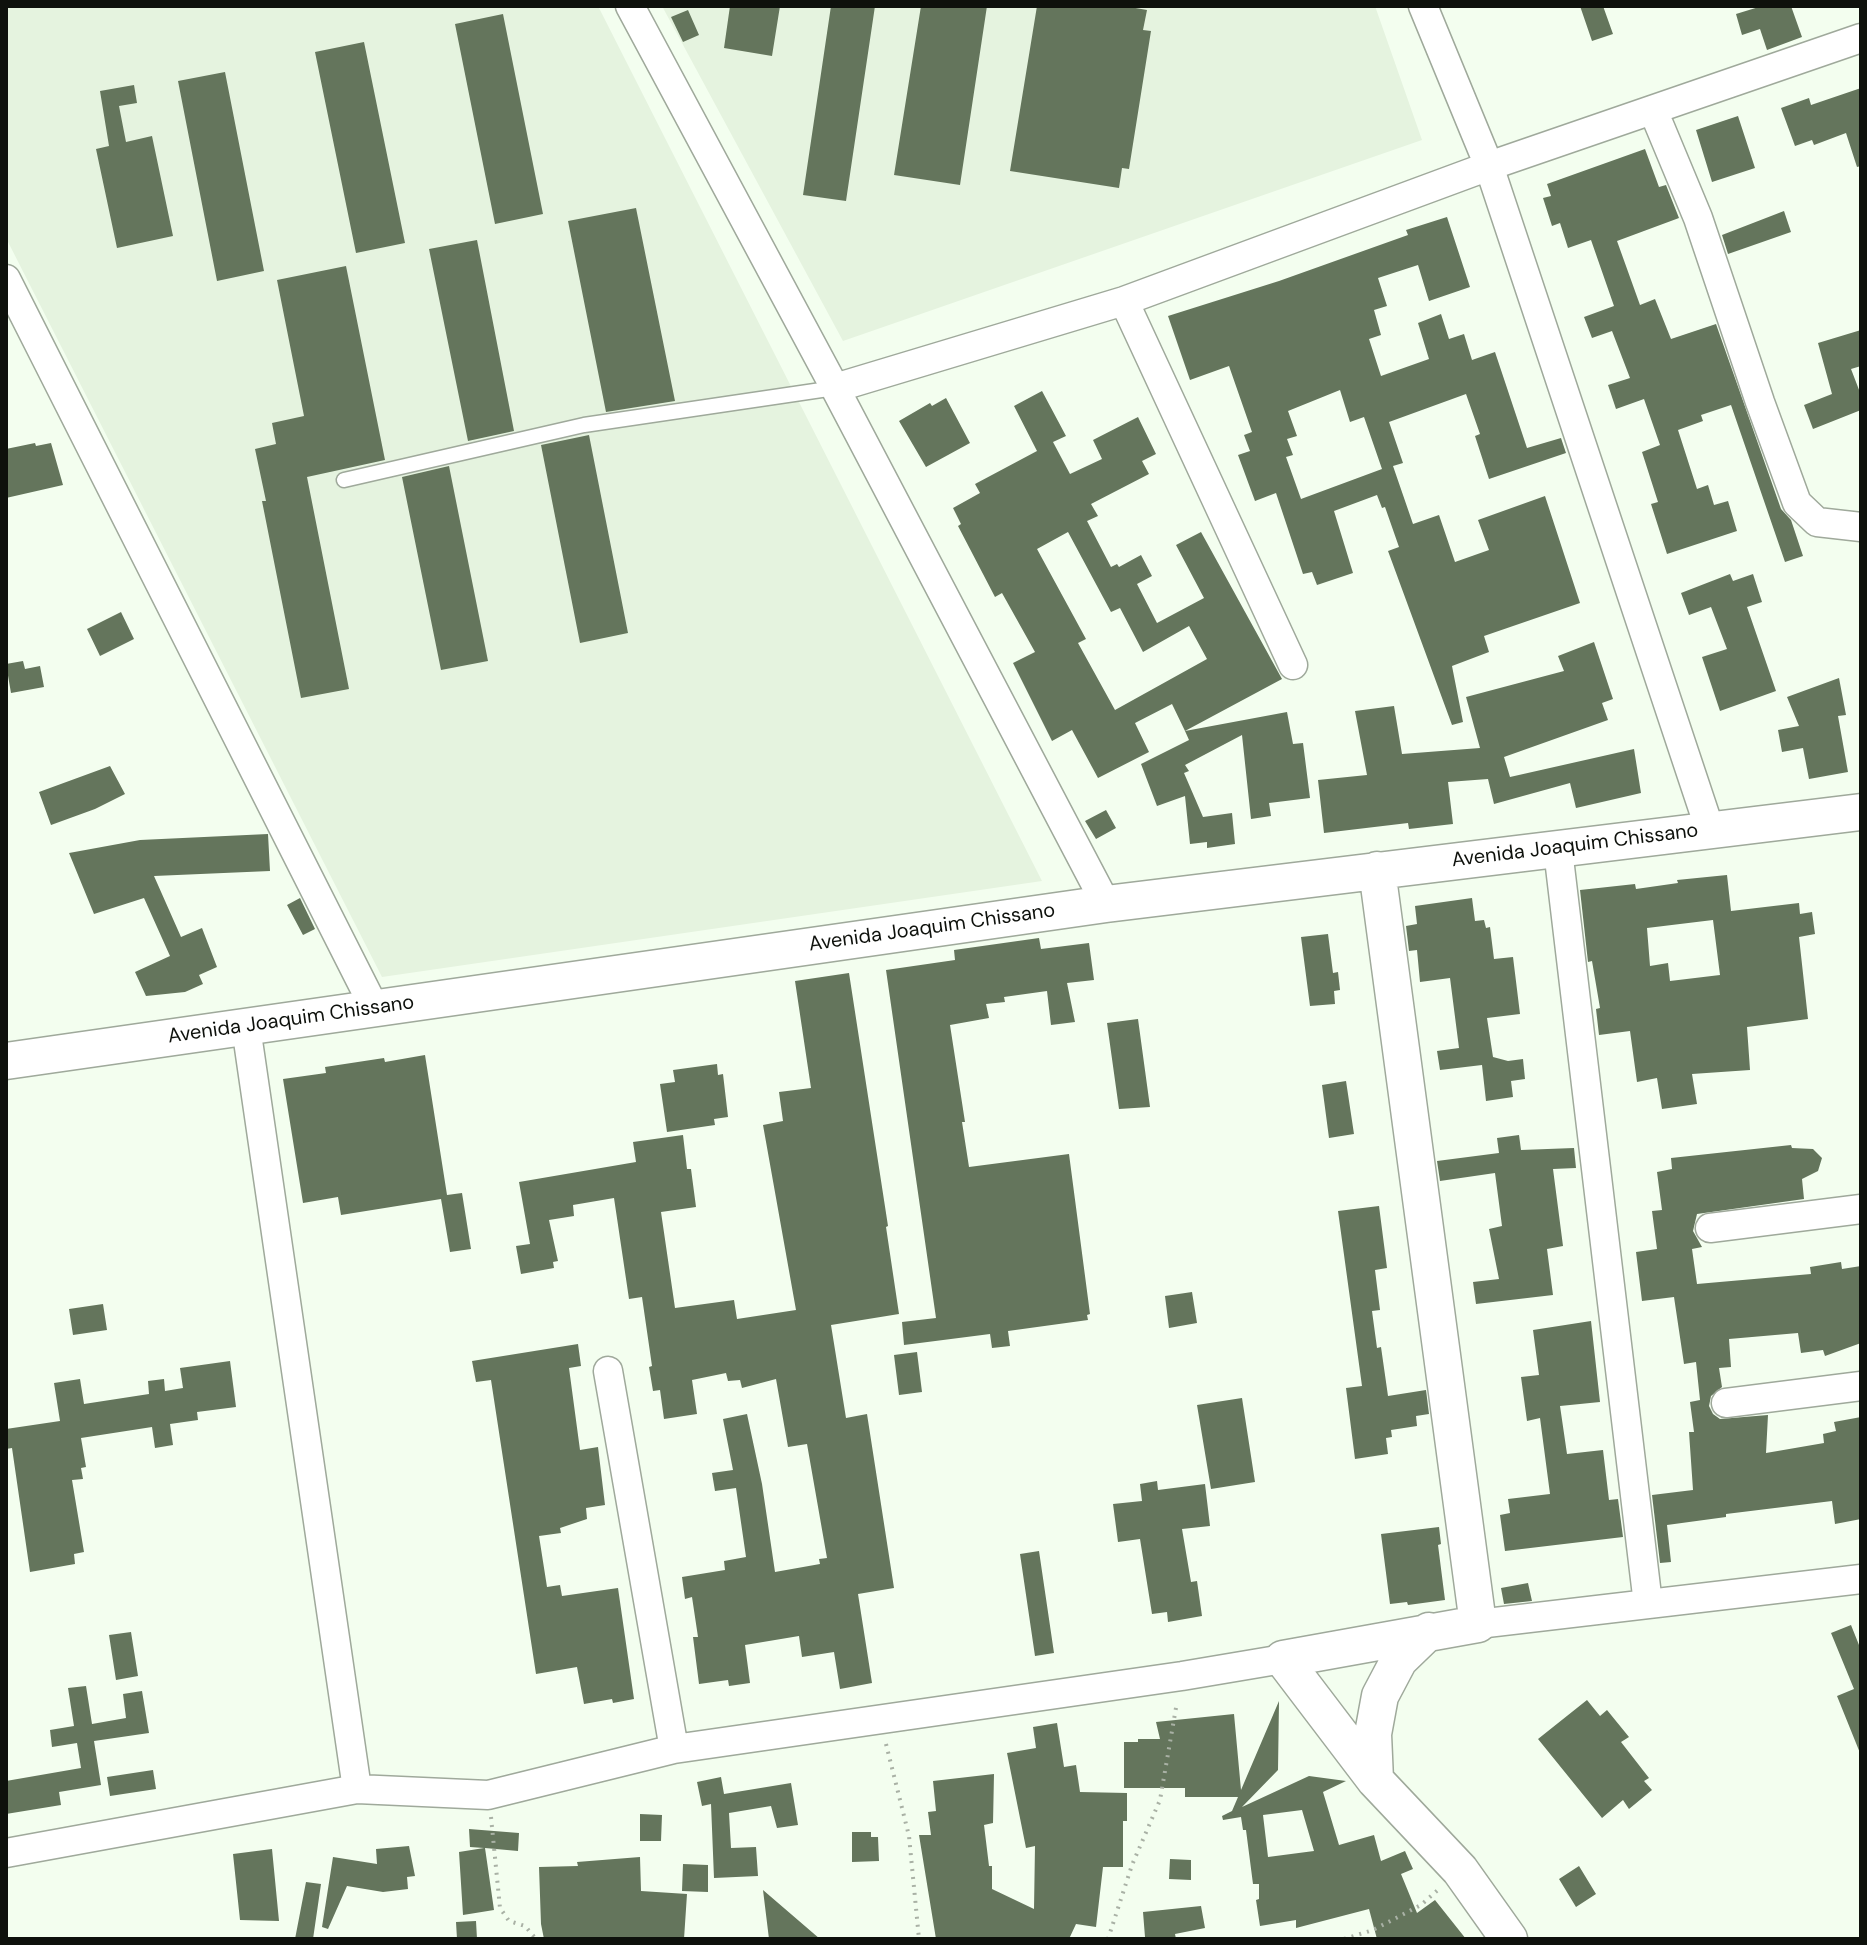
<!DOCTYPE html>
<html>
<head>
<meta charset="utf-8">
<style>
	body { margin:0 }
	#map { position:relative; width:1867px; height:1945px; overflow:hidden; background:#f3feef; font-family:"DM Sans",sans-serif }
	canvas { display:block }
	.frame { position:absolute; inset:0; border:8px solid #0e110c; pointer-events:none }
</style>
</head>
<body>
<div id="map">
<canvas width="1867" height="1945"></canvas>
<div class="frame"></div>
</div>
<script>
const context = document.querySelector('canvas').getContext('2d');
context.lineJoin = 'round';
function fillPath(path, color) {
  context.fillStyle = color;
  context.fill(path, 'evenodd');
}
function poly(rows) {
  const path = new Path2D();
  for (const r of rows) {
    path.moveTo(r[0], r[1]);
    for (let i = 2; i < r.length; i += 2) path.lineTo(r[i], r[i + 1]);
  }
  return path;
}
function strokePath(path, color, width, dash) {
  context.strokeStyle = color;
  context.lineWidth = width;
  context.lineCap = dash ? 'butt' : 'round';
  context.setLineDash(dash || []);
  context.stroke(path);
}
function write(font, color, halo, rows, align = 'center') {
  context.font = font + ' "DM Sans",sans-serif';
  context.lineWidth = 8;
  context.setLineDash([]);
  context.textBaseline = 'middle';
  context.strokeStyle = halo;
  context.fillStyle = color;
  for (const [text, x, y, turn = 0] of rows) {
    context.save();
    context.translate(x, y);
    context.rotate((+turn || 0) * Math.PI / 180);
    context.textAlign = isNaN(turn) ? turn : align;
    if (halo) context.strokeText(text, 0, 0);
    context.fillText(text, 0, 0);
    context.restore();
  }
}
fillPath(poly([
	[6,6,598,6,1042,881,382,977,6,238],
	[662,6,1375,6,1422,140,843,341]
]), '#e5f3df');
fillPath(poly([
	[730,6,780,6,772,56,724,48],
	[831,6,875,6,846,201,803,195],
	[921,6,987,6,960,185,894,175],
	[1037,6,1124,6,1147,10,1143,30,1151,31,1129,169,1122,168,1119,188,1010,171],
	[1580,6,1603,6,1613,34,1592,41],
	[1762,6,1791,6,1802,37,1767,50,1760,29,1742,35,1736,14],
	[688,10,699,35,683,42,671,17],
	[503,14,543,214,495,224,455,24],
	[364,42,405,243,356,253,315,52],
	[225,72,264,271,217,281,178,81],
	[134,85,137,103,119,106,126,142,152,136,173,236,117,248,96,149,109,146,100,91],
	[1861,88,1861,166,1857,167,1846,133,1814,145,1812,140,1795,146,1781,108,1809,98,1811,105],
	[1738,116,1755,168,1712,182,1696,130],
	[1645,149,1659,187,1666,185,1679,218,1617,241,1640,305,1655,299,1671,339,1716,324,1781,509,1791,520,1803,556,1785,562,1731,405,1701,415,1703,421,1678,430,1697,489,1708,485,1714,505,1728,501,1737,531,1667,554,1651,504,1658,502,1642,452,1660,445,1644,399,1616,409,1608,385,1630,378,1612,331,1592,338,1584,317,1614,306,1591,240,1568,248,1560,223,1552,226,1543,198,1551,196,1547,184],
	[636,208,675,401,606,412,568,221],
	[1784,211,1791,232,1728,254,1722,235],
	[1447,217,1470,287,1429,301,1418,265,1378,278,1387,306,1374,310,1381,335,1369,339,1381,376,1429,359,1418,323,1441,314,1449,339,1464,334,1472,360,1495,352,1527,448,1561,438,1566,453,1489,479,1475,436,1480,434,1466,394,1389,422,1403,463,1393,466,1413,524,1439,515,1455,562,1489,550,1478,520,1545,496,1580,603,1484,636,1489,652,1452,666,1463,722,1452,725,1388,551,1399,547,1385,507,1382,508,1377,495,1334,511,1353,573,1317,585,1312,572,1303,574,1276,493,1255,501,1238,455,1250,451,1244,435,1252,432,1229,366,1190,380,1168,316,1279,281,1408,235,1406,230],
	[1340,390,1350,422,1364,417,1382,469,1301,499,1286,457,1293,455,1287,439,1297,436,1288,411],
	[477,240,514,431,468,441,429,249],
	[346,266,385,460,307,477,349,689,301,698,262,501,266,501,255,449,276,444,272,423,304,416,277,280],
	[1861,330,1861,366,1851,369,1861,395,1861,410,1813,429,1804,405,1832,394,1818,343],
	[1042,391,1066,436,1053,442,1070,474,1102,459,1093,440,1138,417,1156,454,1142,461,1149,474,1091,504,1098,516,1087,521,1111,567,1117,564,1119,567,1141,555,1152,576,1137,584,1157,623,1204,598,1176,545,1201,532,1282,679,1185,731,1172,704,1135,723,1149,752,1098,778,1072,730,1052,741,1013,663,1035,652,1002,593,995,597,958,526,961,524,953,508,980,493,975,484,1037,451,1014,406],
	[1068,532,1111,612,1120,608,1143,652,1189,626,1207,659,1115,710,1078,643,1086,639,1037,549],
	[946,398,970,443,926,467,899,421,930,403,932,406],
	[589,435,628,633,580,643,541,445],
	[35,443,36,446,51,443,63,485,6,498,6,449],
	[449,466,488,661,441,670,402,477],
	[1730,574,1733,581,1753,574,1762,602,1747,607,1776,691,1720,711,1702,657,1727,649,1711,607,1689,615,1681,593],
	[121,612,134,639,100,656,87,629],
	[1594,642,1613,699,1602,703,1608,720,1504,757,1510,777,1634,749,1641,793,1576,808,1570,783,1494,804,1488,779,1448,782,1453,824,1409,829,1408,823,1324,833,1318,780,1367,775,1355,711,1394,706,1402,754,1480,748,1466,697,1564,671,1558,656],
	[23,661,25,669,40,666,44,687,11,693,6,664],
	[1839,678,1846,715,1838,716,1848,772,1809,779,1803,748,1782,752,1778,730,1799,726,1787,697],
	[1287,712,1293,744,1303,743,1310,798,1269,803,1271,816,1251,819,1242,735,1185,765,1189,771,1184,773,1203,817,1232,813,1235,844,1207,848,1207,842,1190,844,1185,796,1157,806,1141,764,1189,740,1185,731],
	[110,766,125,794,95,809,51,825,39,792],
	[1106,810,1116,828,1096,839,1085,821],
	[268,834,270,871,154,876,181,937,202,928,217,967,199,975,203,984,185,992,146,996,135,972,170,956,144,898,94,914,69,853,140,840],
	[1727,875,1731,911,1799,903,1800,914,1812,912,1815,934,1799,937,1808,1019,1747,1027,1750,1070,1692,1074,1697,1104,1662,1109,1657,1078,1637,1082,1630,1031,1599,1035,1596,1009,1600,1008,1592,961,1588,962,1580,890,1635,884,1636,889,1678,883,1677,880],
	[1713,920,1720,975,1670,981,1668,963,1650,966,1647,928],
	[300,898,315,929,303,935,287,905],
	[1472,898,1475,921,1484,920,1486,928,1490,927,1494,959,1513,957,1520,1014,1487,1018,1493,1057,1508,1061,1523,1059,1525,1079,1511,1081,1513,1097,1486,1101,1482,1065,1440,1070,1437,1051,1459,1048,1450,978,1420,982,1417,950,1409,951,1406,926,1417,924,1415,906],
	[1328,934,1333,973,1338,972,1340,990,1334,991,1335,1004,1310,1006,1301,937],
	[1039,938,1041,949,1089,943,1094,980,1067,983,1075,1022,1051,1025,1047,991,1004,997,1005,1002,986,1004,989,1018,950,1025,965,1122,962,1122,969,1167,1069,1154,1090,1314,1087,1315,1088,1320,1008,1331,1010,1346,992,1348,990,1334,904,1345,902,1322,936,1318,886,970,955,960,954,950],
	[849,973,888,1226,886,1227,899,1314,831,1325,846,1418,867,1414,894,1588,858,1594,872,1683,840,1689,834,1652,802,1657,799,1636,745,1645,750,1683,729,1686,728,1680,699,1684,693,1637,698,1637,692,1597,685,1599,682,1577,725,1570,724,1561,746,1557,736,1488,715,1491,712,1473,733,1470,723,1419,747,1414,762,1484,775,1572,820,1564,819,1559,827,1558,807,1444,788,1447,776,1379,742,1388,740,1380,728,1381,726,1373,692,1380,697,1414,664,1419,660,1390,653,1391,649,1367,652,1366,642,1297,629,1299,614,1198,573,1205,574,1216,549,1220,558,1261,553,1262,554,1268,521,1274,516,1246,530,1244,519,1182,636,1162,633,1142,683,1135,687,1169,691,1169,696,1207,661,1212,675,1308,734,1300,737,1319,796,1310,763,1125,783,1121,779,1092,811,1088,795,981],
	[1138,1019,1150,1107,1119,1109,1107,1023],
	[425,1055,447,1195,462,1193,471,1249,450,1252,441,1199,341,1215,338,1197,303,1203,283,1079,326,1073,325,1067,384,1058,385,1062],
	[717,1064,718,1075,723,1074,728,1117,714,1119,715,1125,667,1132,660,1084,675,1082,673,1070],
	[1346,1081,1354,1134,1329,1138,1322,1085],
	[1519,1135,1521,1150,1574,1148,1576,1168,1553,1169,1563,1246,1547,1249,1553,1295,1476,1304,1473,1282,1499,1279,1489,1229,1502,1226,1495,1173,1440,1181,1437,1161,1499,1153,1497,1138],
	[1791,1145,1792,1148,1813,1149,1822,1158,1818,1171,1802,1179,1804,1199,1697,1214,1693,1231,1702,1247,1692,1249,1697,1284,1811,1274,1810,1267,1841,1262,1842,1269,1861,1266,1861,1343,1825,1356,1823,1350,1801,1353,1798,1333,1729,1339,1731,1367,1719,1368,1722,1387,1711,1396,1709,1406,1713,1414,1720,1419,1768,1415,1766,1453,1824,1443,1823,1434,1836,1431,1834,1422,1861,1417,1861,1519,1835,1524,1832,1501,1726,1514,1726,1517,1667,1525,1671,1562,1660,1563,1652,1495,1693,1490,1689,1432,1694,1432,1690,1402,1700,1400,1696,1362,1684,1364,1674,1297,1642,1301,1636,1252,1657,1249,1652,1211,1662,1210,1657,1172,1672,1169,1671,1158],
	[1379,1206,1387,1268,1375,1270,1380,1310,1372,1311,1377,1348,1381,1347,1388,1396,1426,1390,1429,1414,1416,1416,1417,1426,1391,1430,1392,1437,1386,1438,1388,1454,1355,1459,1346,1388,1362,1386,1338,1211],
	[1192,1292,1197,1323,1169,1328,1165,1296],
	[103,1304,107,1330,73,1335,69,1309],
	[1591,1321,1600,1402,1560,1406,1567,1454,1603,1450,1609,1500,1618,1499,1623,1537,1505,1551,1500,1515,1510,1513,1508,1499,1550,1494,1540,1418,1527,1421,1521,1377,1539,1375,1533,1330],
	[578,1344,581,1366,569,1368,580,1450,598,1447,605,1505,586,1508,587,1519,560,1528,561,1533,539,1536,547,1587,560,1585,562,1596,618,1588,634,1699,613,1703,612,1699,584,1704,577,1667,536,1674,491,1380,476,1382,472,1361],
	[917,1352,922,1392,899,1395,894,1355],
	[230,1361,236,1407,197,1412,198,1420,170,1424,173,1445,155,1448,152,1427,81,1438,86,1467,81,1468,83,1479,72,1480,84,1552,74,1554,75,1564,30,1572,12,1448,6,1449,6,1429,60,1421,54,1383,80,1379,84,1404,149,1394,148,1381,164,1379,165,1391,183,1388,180,1368],
	[1242,1398,1255,1482,1211,1489,1197,1405],
	[1157,1481,1158,1490,1205,1484,1210,1526,1182,1529,1191,1582,1197,1581,1202,1616,1168,1622,1167,1612,1152,1614,1140,1539,1118,1542,1113,1504,1142,1501,1140,1484],
	[1439,1527,1441,1544,1438,1545,1445,1600,1408,1605,1407,1602,1390,1604,1381,1534],
	[1039,1551,1054,1653,1035,1656,1020,1554],
	[1528,1583,1532,1601,1504,1604,1501,1588],
	[1851,1625,1861,1650,1860,1753,1837,1696,1854,1689,1831,1633],
	[131,1632,138,1676,116,1680,109,1635],
	[86,1686,92,1724,126,1718,123,1694,142,1691,149,1733,94,1741,101,1785,59,1792,61,1805,6,1814,6,1781,81,1768,77,1743,52,1747,50,1730,74,1726,68,1688],
	[1587,1700,1600,1716,1607,1710,1629,1737,1621,1742,1649,1778,1644,1781,1652,1790,1629,1809,1623,1800,1602,1818,1538,1739],
	[1279,1701,1278,1770,1242,1807,1309,1776,1346,1781,1323,1792,1339,1845,1374,1835,1381,1861,1405,1851,1413,1869,1401,1874,1417,1913,1435,1900,1466,1939,1377,1939,1369,1909,1296,1928,1296,1920,1260,1926,1256,1900,1259,1899,1259,1884,1253,1884,1246,1830,1243,1830,1241,1817,1223,1820,1222,1816,1232,1811,1238,1797,1185,1797,1185,1788,1124,1788,1124,1742,1138,1742,1138,1739,1160,1739,1156,1722,1234,1714,1241,1790],
	[1302,1810,1314,1851,1268,1857,1263,1815],
	[1057,1723,1064,1767,1076,1765,1080,1792,1127,1793,1127,1821,1123,1821,1123,1867,1103,1867,1096,1927,1076,1924,1069,1939,936,1939,919,1835,931,1835,928,1812,936,1811,933,1781,994,1774,993,1823,984,1825,989,1866,992,1866,992,1889,1034,1909,1035,1846,1026,1848,1007,1753,1036,1748,1033,1727],
	[153,1770,156,1789,110,1796,107,1777],
	[721,1777,724,1794,791,1783,798,1825,777,1828,771,1806,729,1813,731,1848,756,1847,758,1876,714,1878,711,1804,702,1806,697,1782],
	[640,1814,662,1815,661,1841,640,1841],
	[469,1829,519,1833,518,1851,485,1848,494,1910,463,1915,459,1852,484,1848,470,1847],
	[852,1832,871,1832,871,1837,878,1837,879,1861,852,1862],
	[409,1846,415,1876,407,1877,408,1889,383,1892,347,1886,328,1929,322,1927,333,1857,377,1864,376,1849],
	[272,1849,279,1921,240,1920,233,1854],
	[640,1857,641,1891,687,1894,684,1939,544,1939,541,1924,539,1867,578,1866,577,1862],
	[1170,1859,1191,1860,1191,1880,1169,1879],
	[683,1864,708,1865,708,1892,682,1891],
	[1579,1866,1596,1894,1576,1907,1559,1879],
	[306,1882,321,1884,313,1939,295,1939],
	[763,1890,820,1939,769,1939],
	[1201,1906,1205,1928,1175,1934,1176,1939,1145,1937,1143,1912],
	[476,1921,477,1939,457,1939,456,1922]
]), '#64755c');
const service = poly([
	[344,480,584,425,835,388]
]);
const minor = poly([
	[630,6,835,388,1106,904],
	[1423,6,1489,166,1710,830],
	[1653,110,1698,218,1760,402,1797,503,1817,522,1861,527],
	[6,279,374,1007],
	[1124,301,1293,665],
	[835,388,1124,301,1489,166,1861,38],
	[1558,850,1648,1604],
	[246,1027,357,1789],
	[1710,1228,1861,1209],
	[608,1371,674,1749],
	[1726,1403,1861,1386],
	[1478,1624,1861,1579],
	[6,1853,357,1789,488,1795,674,1749,1182,1676,1283,1659]
]);
const tertiary = poly([
	[1377,870,1478,1624,1283,1659,1375,1780,1460,1870,1509,1939],
	[6,1061,1106,904,1861,812],
	[1375,1780,1373,1734,1380,1696,1399,1660,1429,1631]
]);
strokePath(service, '#9fa99b', 17);
strokePath(minor, '#9fa99b', 31);
strokePath(tertiary, '#9fa99b', 39);
strokePath(poly([
	[886,1744,909,1836,919,1939],
	[491,1817,500,1908,509,1921,525,1926,536,1939],
	[1108,1939,1132,1865,1160,1800,1177,1702],
	[1344,1939,1373,1930,1421,1905,1440,1888]
]), '#a9b1a5', 4, [2, 6]);
strokePath(service, '#fff', 14);
strokePath(minor, '#fff', 28);
strokePath(tertiary, '#fff', 36);
write('20px', '#0e110c', '#fff', [
	["Avenida Joaquim Chissano",1575,846,-7],
	["Avenida Joaquim Chissano",932,928,-8],
	["Avenida Joaquim Chissano",291,1020,-8]
]);
</script>
</body>
</html>
